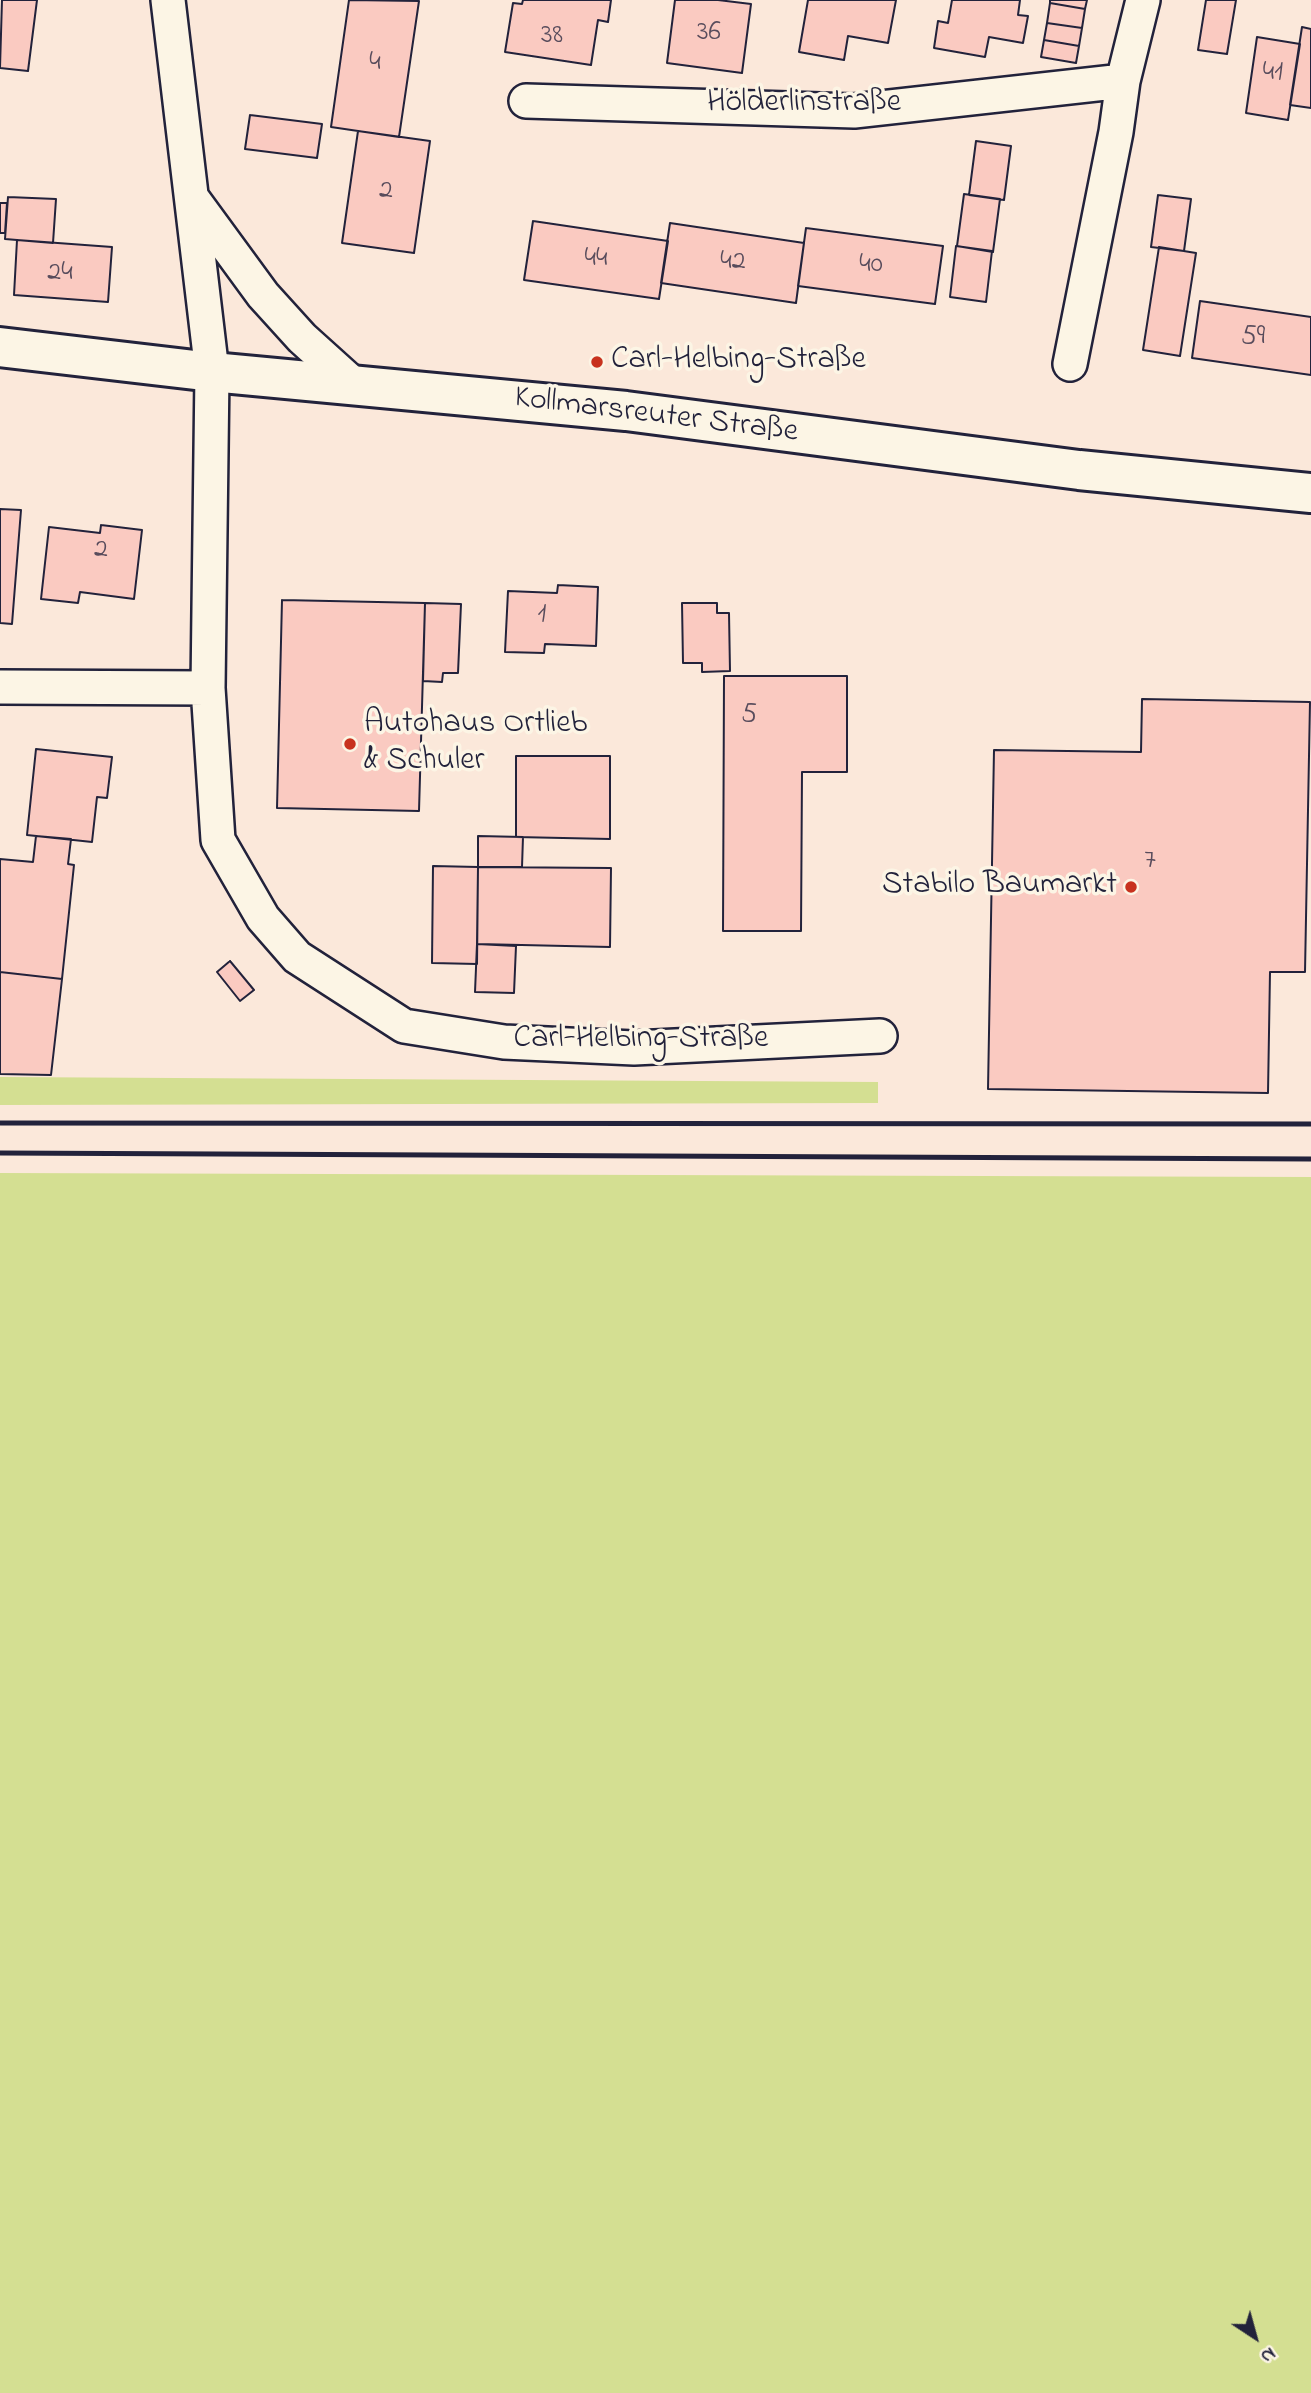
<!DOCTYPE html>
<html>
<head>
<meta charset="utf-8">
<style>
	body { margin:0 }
	#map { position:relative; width:1311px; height:2393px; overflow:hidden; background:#fbe8da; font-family:"Indie Flower",sans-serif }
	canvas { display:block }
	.north { position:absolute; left:1220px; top:2302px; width:70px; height:70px; -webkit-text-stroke:5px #fcf5e5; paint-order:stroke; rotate:144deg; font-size:19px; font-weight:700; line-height:28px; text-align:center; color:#22223b }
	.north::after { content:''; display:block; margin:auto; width:24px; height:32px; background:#22223b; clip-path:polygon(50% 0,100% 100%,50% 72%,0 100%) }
</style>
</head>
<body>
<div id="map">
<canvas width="1311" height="2393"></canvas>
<div class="north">N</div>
</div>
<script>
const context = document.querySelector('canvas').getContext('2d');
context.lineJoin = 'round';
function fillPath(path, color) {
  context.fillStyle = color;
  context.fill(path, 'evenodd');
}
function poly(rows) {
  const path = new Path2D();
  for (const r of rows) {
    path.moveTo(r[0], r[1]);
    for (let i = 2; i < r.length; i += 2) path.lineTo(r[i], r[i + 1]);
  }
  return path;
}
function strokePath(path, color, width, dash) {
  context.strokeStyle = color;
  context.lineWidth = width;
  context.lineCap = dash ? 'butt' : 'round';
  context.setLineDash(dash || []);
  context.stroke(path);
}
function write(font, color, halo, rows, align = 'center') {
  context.font = font + ' "Indie Flower",sans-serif';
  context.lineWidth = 7;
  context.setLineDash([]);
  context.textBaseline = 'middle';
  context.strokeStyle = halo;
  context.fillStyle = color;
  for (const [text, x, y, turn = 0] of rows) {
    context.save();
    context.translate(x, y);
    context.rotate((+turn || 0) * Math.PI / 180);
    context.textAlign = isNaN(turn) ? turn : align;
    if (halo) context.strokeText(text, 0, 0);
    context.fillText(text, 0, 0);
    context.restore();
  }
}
fillPath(poly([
	[0,1077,878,1082,878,1103,0,1105],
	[0,1173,1311,1177,1311,2393,0,2393]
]), '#d4df92');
const building = poly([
	[2,0,37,0,28,71,0,68,2,0],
	[349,0,419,1,399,137,331,127,349,0],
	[523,0,611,0,608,22,598,20,591,65,505,52,513,3,522,4,523,0],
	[675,0,718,0,751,4,742,73,667,63,675,0],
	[808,0,896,0,888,43,848,36,844,60,799,52,808,0],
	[952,0,1020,0,1018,15,1028,16,1023,43,989,37,985,57,934,48,938,21,948,23,952,0],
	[1050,0,1087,0,1085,9,1050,3,1050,0],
	[1206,0,1236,0,1227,54,1198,50,1206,0],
	[1050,3,1085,9,1082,28,1047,23,1050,3],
	[1047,23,1082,28,1079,46,1044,40,1047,23],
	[1302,27,1311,29,1311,108,1290,105,1302,27],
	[1257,37,1300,44,1288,120,1246,113,1257,37],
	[1044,40,1079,46,1076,63,1041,57,1044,40],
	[250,115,322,124,317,158,245,149,250,115],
	[358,131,430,141,414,253,342,243,358,131],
	[976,141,1011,146,1004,200,969,195,976,141],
	[964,194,1000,199,993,252,957,246,964,194],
	[1158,195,1191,199,1184,251,1151,247,1158,195],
	[8,197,56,199,53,243,5,239,8,197],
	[0,203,7,203,5,233,0,233,0,203],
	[533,221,668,241,659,299,524,280,533,221],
	[670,223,804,243,796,303,661,283,670,223],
	[806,228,943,246,935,304,798,286,806,228],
	[17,240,112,247,108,302,14,295,17,240],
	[956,246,992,251,986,302,950,297,956,246],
	[1159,247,1196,253,1180,356,1143,350,1159,247],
	[1200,301,1311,317,1311,375,1192,358,1200,301],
	[0,509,21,510,12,624,0,623,0,509],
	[101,525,142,530,134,599,80,592,78,603,41,599,49,527,100,533,101,525],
	[558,585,598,587,596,646,545,644,544,653,505,652,508,591,557,593,558,585],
	[282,600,425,603,419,811,277,808,282,600],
	[425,603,461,604,458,673,443,673,442,682,423,681,425,603],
	[682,603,717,603,717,613,729,613,730,671,702,672,702,663,683,663,682,603],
	[724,676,847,676,847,772,802,772,801,931,723,931,724,676],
	[1142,699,1310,702,1305,972,1270,972,1268,1093,988,1089,994,750,1141,752,1142,699],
	[36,749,112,757,107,798,97,797,92,842,27,835,36,749],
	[516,756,610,756,610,839,516,837,516,756],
	[36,836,71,839,68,864,74,865,62,979,0,972,0,859,33,862,36,836],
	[478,836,523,837,522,867,478,867,478,836],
	[433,866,478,867,477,964,432,963,433,866],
	[478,867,611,868,610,947,477,944,478,867],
	[477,944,516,946,514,993,475,992,477,944],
	[230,961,254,990,240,1001,217,972,230,961],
	[0,972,62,979,51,1075,0,1074,0,972]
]);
fillPath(building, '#facac1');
strokePath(building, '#22223b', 2);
const minor = poly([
	[168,0,212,372,208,688,218,840,263,918,297,957,404,1026,504,1042,634,1048,880,1036],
	[526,101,854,111,1123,81],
	[192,198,263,295,302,338,353,384],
	[1070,364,1116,132,1123,81,1143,0],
	[0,687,208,688]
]);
const secondary = poly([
	[0,347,212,372,626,411,1079,470,1311,493]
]);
strokePath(minor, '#22223b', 38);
strokePath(secondary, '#22223b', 44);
strokePath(minor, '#fcf5e5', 33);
strokePath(secondary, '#fcf5e5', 38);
strokePath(poly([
	[0,1123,1311,1124],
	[0,1153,1311,1159]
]), '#22223b', 5);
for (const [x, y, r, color] of [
	[597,362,7,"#c8321e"],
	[350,744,7,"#c8321e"],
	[1131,887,7,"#c8321e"]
]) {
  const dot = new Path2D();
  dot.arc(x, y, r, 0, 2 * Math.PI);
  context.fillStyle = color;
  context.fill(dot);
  strokePath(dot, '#fcf5e5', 2.5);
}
write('28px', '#584c5c', null, [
	["36",709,34],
	["38",552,37],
	["4",375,64],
	["41",1273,74],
	["2",386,192],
	["44",596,260],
	["42",733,263],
	["40",871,266],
	["24",60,274],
	["59",1253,338],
	["2",101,551],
	["1",542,616],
	["5",749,716],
	["7",1150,862]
]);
write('32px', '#22223b', '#fcf5e5', [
	["Hölderlinstraße",804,105],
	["Kollmarsreuter Straße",656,417,7],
	["Carl-Helbing-Straße",641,1041]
]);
write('32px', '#22223b', '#fcf5e5', [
	["Carl-Helbing-Straße",611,362],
	["Autohaus Ortlieb",364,726],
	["& Schuler",364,763],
	["Stabilo Baumarkt",1117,887,"right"]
], 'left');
</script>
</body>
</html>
